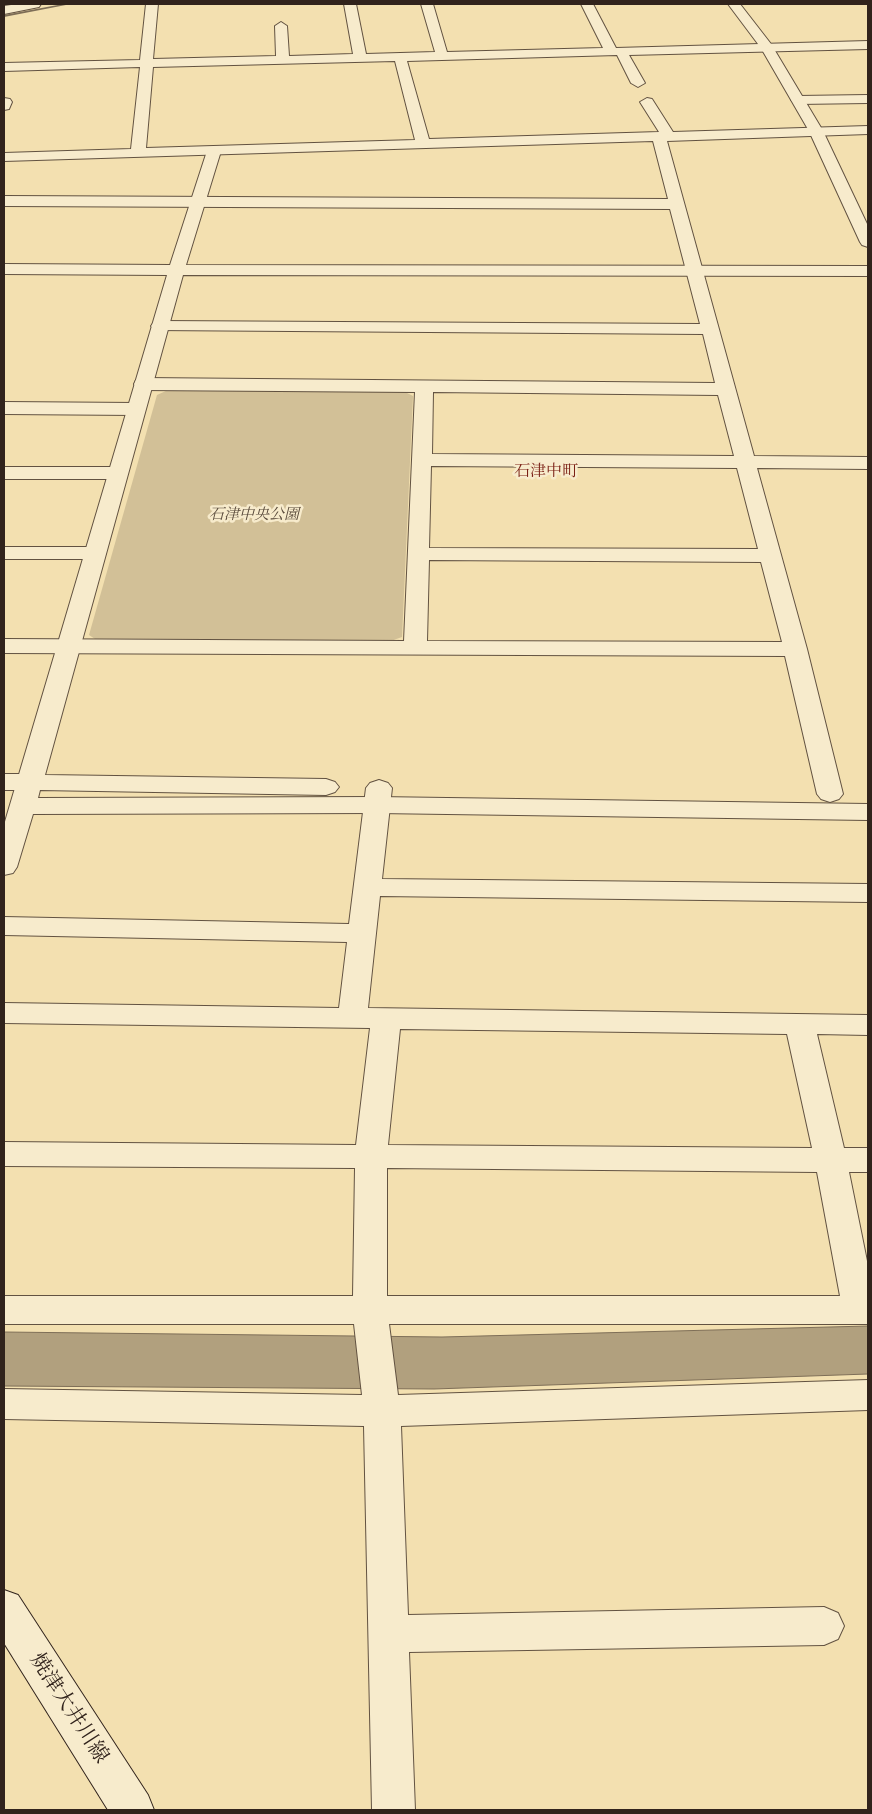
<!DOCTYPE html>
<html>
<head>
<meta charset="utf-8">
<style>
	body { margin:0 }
	#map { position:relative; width:872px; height:1814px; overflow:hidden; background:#f3e0b0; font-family:"IM FELL Double Pica",serif }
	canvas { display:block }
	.frame { position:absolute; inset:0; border:5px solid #31231c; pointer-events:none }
</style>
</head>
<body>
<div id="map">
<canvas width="872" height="1814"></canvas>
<div class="frame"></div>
</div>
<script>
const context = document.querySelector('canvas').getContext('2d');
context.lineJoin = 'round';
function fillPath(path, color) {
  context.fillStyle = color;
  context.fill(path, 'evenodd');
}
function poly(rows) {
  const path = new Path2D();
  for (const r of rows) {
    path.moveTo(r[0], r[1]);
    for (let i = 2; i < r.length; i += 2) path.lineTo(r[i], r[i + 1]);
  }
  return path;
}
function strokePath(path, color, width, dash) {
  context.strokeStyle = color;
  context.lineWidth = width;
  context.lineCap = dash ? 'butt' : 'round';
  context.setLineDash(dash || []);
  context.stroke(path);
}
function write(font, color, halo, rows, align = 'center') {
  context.font = font + ' "IM FELL Double Pica","Noto Serif JP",serif';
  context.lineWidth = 5;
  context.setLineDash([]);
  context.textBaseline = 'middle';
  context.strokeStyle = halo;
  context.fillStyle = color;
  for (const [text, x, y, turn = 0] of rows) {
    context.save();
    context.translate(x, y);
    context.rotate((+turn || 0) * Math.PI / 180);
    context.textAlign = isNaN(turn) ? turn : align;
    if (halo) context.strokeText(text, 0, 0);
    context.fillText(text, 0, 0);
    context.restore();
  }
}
fillPath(poly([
	[168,390,403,391,413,396,402,637,388,642,98,641,89,635,157,395]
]), '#d2c097');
const water = poly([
	[868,1326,868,1374,434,1389,4,1386,4,1332,442,1337,868,1326]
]);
fillPath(water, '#b1a07e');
strokePath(water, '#7e6e57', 1);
fillPath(poly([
	[63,4,71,4,4,17,4,15,63,4]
]), '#7e6e57');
const minor = poly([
	[18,4,41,4,39,7,4,14,4,6,18,4],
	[146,4,158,4,153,59,276,56,275,26,281,22,287,26,289,56,353,54,344,4,356,4,366,54,435,52,421,4,433,4,447,52,603,48,581,4,593,4,616,48,868,41,868,49,629,55,645,83,638,87,631,83,617,55,407,61,429,139,659,132,640,102,647,98,652,99,673,132,868,126,868,134,667,141,754,456,868,457,868,469,757,468,807,649,843,794,839,799,830,802,821,799,817,794,785,656,4,653,4,639,404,641,415,392,143,390,136,388,134,384,136,380,143,378,715,383,703,334,154,330,151,326,154,322,160,321,700,324,670,209,4,206,4,196,668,199,653,141,4,161,4,153,131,149,140,67,4,71,4,63,140,60,146,4],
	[395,61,415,140,146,148,153,67,395,61],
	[433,392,718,395,734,456,432,454,433,392],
	[431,466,737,468,758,549,429,548,431,466],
	[429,560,761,562,782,642,427,641,429,560],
	[868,95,868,103,798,104,791,100,798,96,868,95],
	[4,98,10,99,12,102,9,109,4,110,4,98],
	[4,402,136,403,143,405,145,409,143,413,136,415,4,414,4,402],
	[4,467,118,467,125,469,128,473,125,477,118,479,4,479,4,467],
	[4,547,95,547,103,548,106,553,103,558,95,559,4,559,4,547],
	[4,774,30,774,39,777,43,782,39,787,30,790,4,790,4,774],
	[379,780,388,783,392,788,382,879,868,884,868,902,380,896,368,1008,868,1015,868,1035,817,1034,844,1148,868,1148,868,1172,849,1172,868,1266,868,1324,389,1324,398,1395,868,1380,868,1410,401,1426,408,1615,824,1607,838,1613,844,1626,838,1639,824,1645,409,1652,415,1810,372,1810,364,1426,4,1419,4,1389,362,1395,354,1324,4,1324,4,1296,353,1296,355,1168,4,1166,4,1142,356,1145,370,1028,4,1023,4,1003,339,1008,347,942,4,935,4,917,349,924,366,788,370,783,379,780],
	[400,1029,787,1034,812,1148,388,1145,400,1029],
	[387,1168,817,1172,840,1296,387,1296,387,1168]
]);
const tertiary = poly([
	[728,4,740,4,771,44,823,131,868,226,868,247,862,245,860,242,809,131,761,48,728,4],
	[214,147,219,148,221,151,186,265,868,266,868,276,183,275,45,775,326,779,335,782,339,787,335,792,326,795,40,790,38,798,377,797,868,804,868,820,377,813,33,814,17,867,13,873,4,875,4,825,167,275,4,274,4,264,170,265,207,151,209,148,214,147]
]);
const secondary = poly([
	[4,1590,18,1595,148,1795,154,1810,108,1810,4,1643,4,1590]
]);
strokePath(minor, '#625241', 2);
strokePath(tertiary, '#625241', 2);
strokePath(secondary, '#31231c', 2);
fillPath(minor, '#f7ebcc');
fillPath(tertiary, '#f7ebcc');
fillPath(secondary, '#f7ebcc');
write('italic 15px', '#594a3b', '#f7ebcc', [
	["石津中央公園",254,516]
]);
write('16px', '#7a1f14', '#f7ebcc', [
	["石津中町",546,473]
]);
write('21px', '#31231c', '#f7ebcc', [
	["焼津大井川線",68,1709,57]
]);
</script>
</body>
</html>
